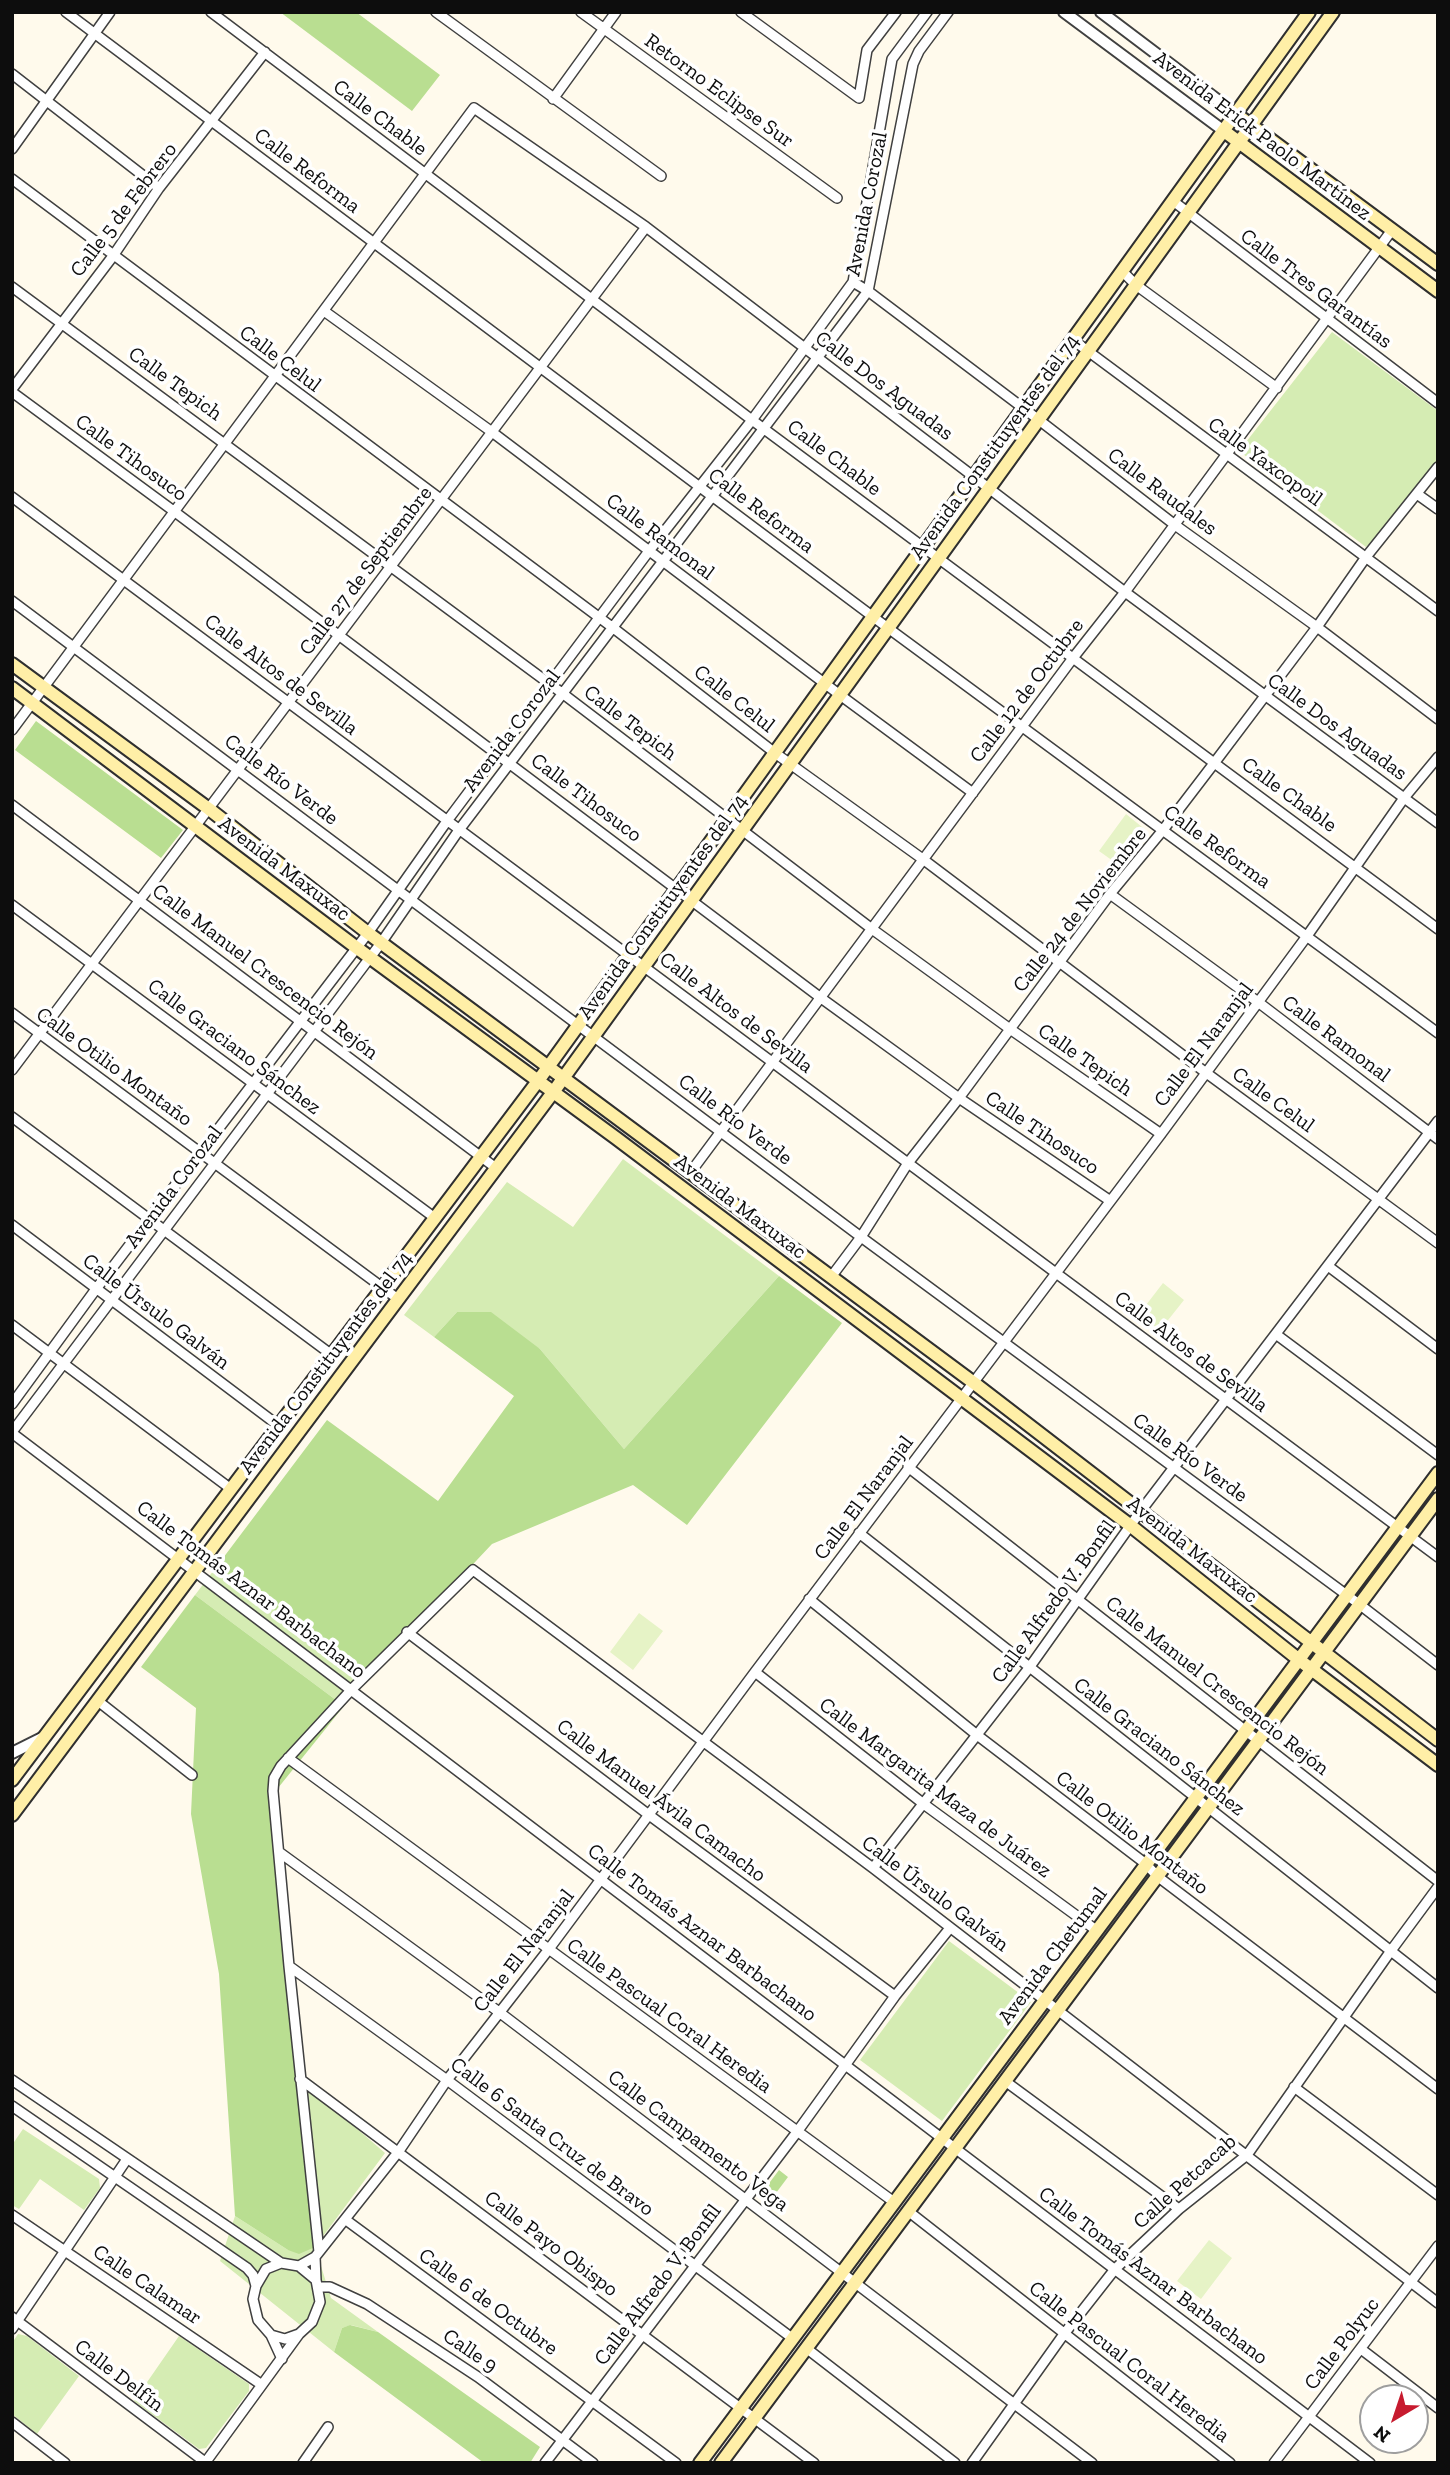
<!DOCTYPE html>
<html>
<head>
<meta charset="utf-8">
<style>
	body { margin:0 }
	#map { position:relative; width:1450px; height:2475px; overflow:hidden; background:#fffaec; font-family:"Zilla Slab",serif }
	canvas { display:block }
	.frame { position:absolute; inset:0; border:14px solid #0d0d0d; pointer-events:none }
	.north { position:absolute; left:1359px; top:2384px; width:70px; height:70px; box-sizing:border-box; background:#fff; border:2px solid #9e9e9e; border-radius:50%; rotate:219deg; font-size:19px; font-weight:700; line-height:28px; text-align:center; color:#0d0d0d }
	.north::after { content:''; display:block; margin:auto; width:24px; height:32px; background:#c71b2f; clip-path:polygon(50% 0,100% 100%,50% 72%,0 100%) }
</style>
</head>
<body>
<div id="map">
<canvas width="1450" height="2475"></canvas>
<div class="frame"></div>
<div class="north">N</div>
</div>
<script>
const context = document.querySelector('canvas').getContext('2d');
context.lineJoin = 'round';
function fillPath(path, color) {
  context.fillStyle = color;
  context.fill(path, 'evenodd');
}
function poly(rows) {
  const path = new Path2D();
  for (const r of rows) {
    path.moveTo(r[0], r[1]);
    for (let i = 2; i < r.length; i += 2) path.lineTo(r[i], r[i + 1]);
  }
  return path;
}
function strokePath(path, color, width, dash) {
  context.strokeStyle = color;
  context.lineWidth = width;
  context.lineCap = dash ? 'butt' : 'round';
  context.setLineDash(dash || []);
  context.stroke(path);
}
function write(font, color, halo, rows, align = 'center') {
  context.font = font + ' "Zilla Slab",serif';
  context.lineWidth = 7;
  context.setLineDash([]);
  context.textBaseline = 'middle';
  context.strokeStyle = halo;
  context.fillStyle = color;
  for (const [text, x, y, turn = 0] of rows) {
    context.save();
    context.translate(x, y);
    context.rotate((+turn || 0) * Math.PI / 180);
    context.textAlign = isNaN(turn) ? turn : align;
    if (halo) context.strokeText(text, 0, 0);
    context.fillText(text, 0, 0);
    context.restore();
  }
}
fillPath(poly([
	[1332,332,1438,411,1438,459,1414,497,1366,547,1239,451],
	[623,1159,779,1276,624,1449,540,1349,457,1312,434,1337,404,1315,507,1182,573,1227],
	[217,1566,365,1679,344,1706,195,1595],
	[949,1941,1031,2002,942,2121,860,2060],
	[303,2082,385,2153,315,2247,331,2298,378,2332,351,2325,342,2328,334,2352,220,2261,235,2216,288,2250],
	[23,2129,99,2179,100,2188,84,2210,40,2179,19,2209,12,2205,12,2145],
	[18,2334,27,2336,79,2376,37,2434,12,2414,12,2343],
	[179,2336,249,2384,249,2391,206,2448,199,2449,134,2401]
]), '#d5ecb3');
fillPath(poly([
	[280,12,356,12,440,75,412,111],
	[36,721,183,830,161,858,15,750],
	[779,1276,842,1323,687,1525,633,1485,492,1544,365,1679,217,1566,327,1420,438,1501,514,1396,434,1337,457,1312,491,1312,540,1349,624,1449],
	[195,1595,344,1706,278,1788,315,2247,299,2254,288,2250,235,2216,219,1974,191,1814,196,1708,141,1667],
	[779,2170,788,2177,770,2201,761,2194],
	[350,2325,378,2332,540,2447,530,2463,484,2463,334,2352,342,2328]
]), '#b9de91');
fillPath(poly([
	[1126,814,1147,831,1120,866,1099,851],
	[1163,1283,1184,1300,1157,1334,1136,1318],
	[639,1613,663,1631,633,1670,610,1652],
	[1209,2240,1232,2258,1201,2299,1177,2281]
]), '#e6f3c6');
const minor = poly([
	[66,12,888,628,1438,1033],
	[211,12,752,420,1438,929],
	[436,12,661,176],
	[581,12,837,198],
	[741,12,859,98,867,50,896,12],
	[12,74,159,188],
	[553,99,616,12],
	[12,149,110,12],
	[12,179,612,627,775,753,924,860,1205,1072,1438,1243],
	[1173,201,1438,403],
	[1122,271,1136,285,1277,388],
	[853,282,868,291,1039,420,1175,525,1317,627,1438,719],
	[12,287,562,693,872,929,1010,1029,1161,1134],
	[324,311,492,432,840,695,973,793],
	[1073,340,1438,611],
	[12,389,113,256,159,188,265,52],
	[12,392,175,512,821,998,959,1098,1109,1200],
	[1417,494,1438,509],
	[12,497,1438,1557],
	[12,601,861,1237,1359,1604,1438,1665],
	[12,730,474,108,646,227,1125,592,1438,823],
	[12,805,496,1168],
	[1110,894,1258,1002,1438,1139],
	[12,905,435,1218],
	[12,1013,398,1299],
	[12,1070,646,227],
	[12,1117,332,1355],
	[690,1173,1073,658,1125,592,1392,230],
	[12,1225,279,1426],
	[1328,1266,1438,1349],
	[831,1277,861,1237,908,1163,959,1098,1110,894,1163,830,1215,762,1317,627,1366,557,1438,467],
	[12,1325,231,1489],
	[1277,1335,1438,1455],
	[12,1404,96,1289,368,933,447,821,649,551,752,420,853,282,892,59,927,12],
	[12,1432,381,943,459,830,868,291,913,64,919,51,948,12],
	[12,1433,1370,2463],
	[908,1467,1438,1881],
	[859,1533,1438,1988],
	[809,1599,977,1735,1146,1864,1157,1876,1438,2089],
	[407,1632,649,1815,895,1996],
	[755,1672,925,1805,1096,1930],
	[98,1701,192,1775],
	[288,1758,894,2202],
	[279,1852,499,2012,1092,2463],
	[873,1868,1029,1668,1140,1512,1438,1121],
	[289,1966,447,2080,792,2338],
	[300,2079,814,2463],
	[12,2080,281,2263],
	[1005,2081,1179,2209],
	[1294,2087,1438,2195],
	[12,2106,247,2268,253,2275,256,2286],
	[908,2211,1230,2463],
	[12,2215,262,2385],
	[346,2220,676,2463],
	[319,2252,289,1966,273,1791,274,1778,281,1766,352,1689,473,1570,873,1868,1438,2303],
	[315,2257,316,2280,320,2302,312,2322,299,2334,285,2339,271,2335,258,2320,253,2299,256,2286,266,2269,281,2263,299,2266,316,2280],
	[299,2266,315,2257,399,2151,447,2080,549,1949,755,1672,1161,1134,1307,936,1404,798,1438,757],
	[318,2287,330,2287,367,2304,478,2377,593,2463],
	[12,2317,205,2462],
	[12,2329,127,2159],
	[271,2335,282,2359],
	[806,2348,955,2463],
	[1361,2349,1438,2408],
	[12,2422,65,2463],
	[205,2463,299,2334],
	[303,2463,328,2427],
	[545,2463,797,2132,895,1996,950,1928],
	[972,2463,1064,2334,1115,2269,1179,2209,1247,2155,1390,1952,1438,1887],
	[1274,2463,1438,2246]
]);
const tertiary = poly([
	[1064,12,1224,131],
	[1101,12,1236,114],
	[12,1753,44,1737]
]);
const secondary = poly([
	[1236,114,1438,264],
	[1224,131,1438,291],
	[12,664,209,809,368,933,974,1383,1438,1740],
	[12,688,357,948,616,1138,1131,1526,1298,1659,1438,1765],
	[12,1780,538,1081,1309,12],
	[12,1815,554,1091,1333,12],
	[700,2463,1438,1473],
	[721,2463,1438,1499]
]);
strokePath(minor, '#404040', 12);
strokePath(tertiary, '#404040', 14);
strokePath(secondary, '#2f2f2f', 16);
strokePath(minor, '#fff', 9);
strokePath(tertiary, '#fff', 10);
strokePath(secondary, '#ffefa7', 12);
write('21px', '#0d0d0d', '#fff', [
	["Retorno Eclipse Sur",719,91,36],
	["Calle Chable",380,118,37],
	["Avenida Erick Paolo Martínez",1262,136,37],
	["Calle Reforma",307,171,37],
	["Avenida Corozal",867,204,-79],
	["Calle 5 de Febrero",124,210,-53],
	["Calle Tres Garantías",1316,289,37],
	["Calle Celul",280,359,37],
	["Calle Tepich",175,384,36],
	["Calle Dos Aguadas",884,386,37],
	["Avenida Constituyentes del 74",995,447,-54],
	["Calle Tihosuco",131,458,36],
	["Calle Chable",834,458,37],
	["Calle Yaxcopoil",1265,462,36],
	["Calle Raudales",1162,492,37],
	["Calle Reforma",761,511,37],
	["Calle Ramonal",660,537,37],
	["Calle 27 de Septiembre",366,571,-53],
	["Calle Altos de Sevilla",281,675,37],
	["Calle 12 de Octubre",1027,691,-53],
	["Calle Celul",734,699,38],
	["Calle Tepich",630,723,37],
	["Calle Dos Aguadas",1337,727,36],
	["Avenida Corozal",512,731,-53],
	["Calle Río Verde",281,780,37],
	["Calle Chable",1289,795,36],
	["Calle Tihosuco",586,798,37],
	["Calle Reforma",1217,847,36],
	["Avenida Maxuxac",284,869,37],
	["Avenida Constituyentes del 74",663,907,-54],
	["Calle 24 de Noviembre",1080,910,-52],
	["Calle Manuel Crescencio Rejón",265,972,37],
	["Calle Altos de Sevilla",736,1013,37],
	["Calle Ramonal",1336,1039,37],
	["Calle El Naranjal",1204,1045,-53],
	["Calle Graciano Sánchez",234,1047,37],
	["Calle Tepich",1085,1060,35],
	["Calle Otilio Montaño",114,1067,36],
	["Calle Celul",1273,1100,36],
	["Calle Río Verde",735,1120,37],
	["Calle Tihosuco",1042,1133,34],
	["Avenida Corozal",174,1187,-53],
	["Avenida Maxuxac",740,1207,37],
	["Calle Úrsulo Galván",156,1312,37],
	["Calle Altos de Sevilla",1191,1352,37],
	["Avenida Constituyentes del 74",326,1363,-53],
	["Calle Río Verde",1190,1458,36],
	["Calle El Naranjal",864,1498,-53],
	["Avenida Maxuxac",1192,1550,38],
	["Calle Tomás Aznar Barbachano",251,1590,37],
	["Calle Alfredo V. Bonfil",1054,1602,-54],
	["Calle Manuel Crescencio Rejón",1217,1686,38],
	["Calle Graciano Sánchez",1159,1747,38],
	["Calle Margarita Maza de Juárez",935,1788,37],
	["Calle Manuel Ávila Camacho",661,1801,37],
	["Calle Otilio Montaño",1132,1833,38],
	["Calle Úrsulo Galván",935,1894,37],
	["Calle Tomás Aznar Barbachano",702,1933,37],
	["Calle El Naranjal",524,1951,-52],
	["Avenida Chetumal",1053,1956,-53],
	["Calle Pascual Coral Heredia",669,2016,36],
	["Calle 6 Santa Cruz de Bravo",552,2137,37],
	["Calle Campamento Vega",698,2141,37],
	["Calle Petcacab",1185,2182,-42],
	["Calle Payo Obispo",551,2244,37],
	["Calle Tomás Aznar Barbachano",1153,2276,37],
	["Calle Calamar",147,2285,34],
	["Calle Alfredo V. Bonfil",658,2285,-53],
	["Calle 6 de Octubre",488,2302,36],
	["Calle Polyuc",1342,2344,-53],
	["Calle 9",470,2351,34],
	["Calle Pascual Coral Heredia",1129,2362,38],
	["Calle Delfín",119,2376,37]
]);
</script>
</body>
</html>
